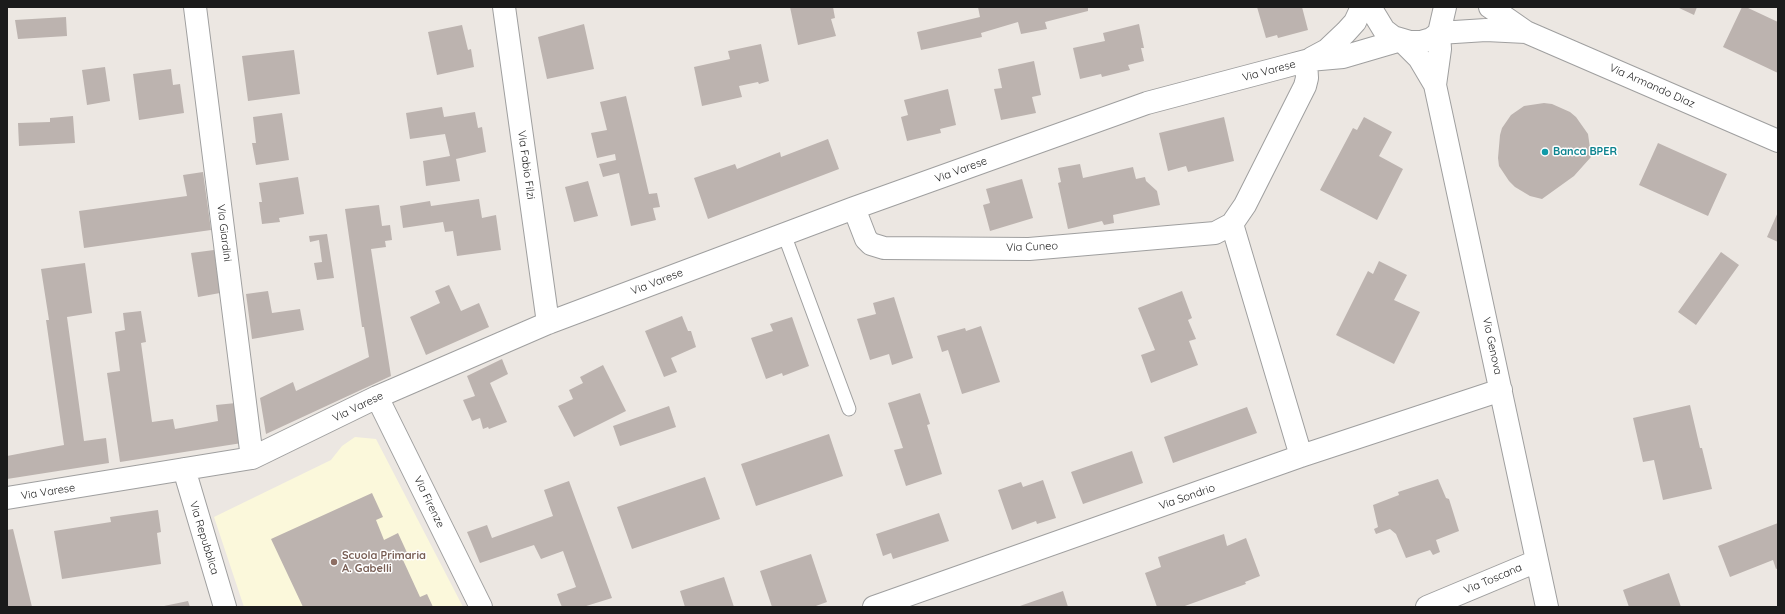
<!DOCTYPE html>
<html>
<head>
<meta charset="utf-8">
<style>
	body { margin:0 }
	#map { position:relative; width:1785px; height:614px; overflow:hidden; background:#ece7e2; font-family:Quicksand,sans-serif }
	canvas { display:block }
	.frame { position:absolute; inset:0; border:8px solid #1b1b1b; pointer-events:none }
</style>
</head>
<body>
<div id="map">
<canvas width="1785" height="614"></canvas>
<div class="frame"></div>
</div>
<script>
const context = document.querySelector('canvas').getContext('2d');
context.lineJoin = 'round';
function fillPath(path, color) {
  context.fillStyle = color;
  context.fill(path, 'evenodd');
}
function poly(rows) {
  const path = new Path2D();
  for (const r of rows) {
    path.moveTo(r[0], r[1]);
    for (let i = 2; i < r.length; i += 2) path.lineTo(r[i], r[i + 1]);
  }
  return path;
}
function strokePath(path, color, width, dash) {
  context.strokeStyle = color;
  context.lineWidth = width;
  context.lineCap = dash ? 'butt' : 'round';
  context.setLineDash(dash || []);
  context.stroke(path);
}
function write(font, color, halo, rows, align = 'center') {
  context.font = font + ' Quicksand,sans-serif';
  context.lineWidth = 3;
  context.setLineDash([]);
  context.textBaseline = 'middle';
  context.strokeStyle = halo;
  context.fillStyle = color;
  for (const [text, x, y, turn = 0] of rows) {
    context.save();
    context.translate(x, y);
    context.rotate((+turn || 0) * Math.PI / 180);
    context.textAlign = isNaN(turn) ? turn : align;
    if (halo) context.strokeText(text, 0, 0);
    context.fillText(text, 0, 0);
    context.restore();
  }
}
fillPath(poly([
	[355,437,376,439,463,607,244,607,214,517,331,460,342,446]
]), '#fbf8db');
fillPath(poly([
	[790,7,833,7,835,18,831,19,836,36,798,45],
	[978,7,1088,7,1088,11,1045,22,1047,29,1021,34,1018,22,981,33,982,37,921,50,917,32,980,17],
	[1257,7,1302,7,1308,30,1278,38,1277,35,1266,38],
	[1677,7,1697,7,1694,15],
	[1742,7,1746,7,1778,22,1778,73,1723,47],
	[66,17,67,36,18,39,15,20],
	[584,24,594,69,547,79,538,37],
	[1139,24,1144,48,1141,48,1144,61,1128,65,1130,70,1102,77,1101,74,1080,79,1073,48,1105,41,1103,33],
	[462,25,468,50,471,49,474,67,437,75,428,32],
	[761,44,769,81,759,84,758,82,739,86,742,97,702,106,694,67,730,59,728,51],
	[294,50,300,94,248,101,242,56],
	[1034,61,1041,95,1032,97,1036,113,1001,120,994,89,1002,88,998,69],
	[105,67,110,101,87,105,82,70],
	[171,69,173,85,180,84,184,113,139,120,133,74],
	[948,89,956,125,940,129,941,133,907,141,901,117,908,115,904,100],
	[626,96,649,194,657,193,660,207,653,208,656,220,631,226,619,173,603,177,599,164,616,160,615,154,597,158,591,133,607,130,600,102],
	[1544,103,1552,104,1570,112,1576,117,1588,134,1591,155,1591,157,1574,176,1542,199,1530,196,1515,187,1509,181,1499,166,1498,158,1500,135,1502,128,1511,115,1524,106],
	[442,107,444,117,475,112,478,128,482,127,486,152,456,159,460,181,426,186,423,161,450,156,445,134,410,139,406,113],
	[282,113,289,160,256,165,252,143,256,143,253,117],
	[73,116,75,143,19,146,18,123,50,122,50,118],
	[1224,117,1234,161,1188,172,1186,166,1168,171,1159,133],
	[1364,117,1392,132,1379,156,1403,169,1377,220,1320,190,1353,128,1357,130],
	[828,139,839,169,708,219,694,178,735,164,737,169,780,152,781,157],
	[1658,143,1727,174,1708,216,1639,185],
	[1080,164,1083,178,1133,167,1136,179,1145,177,1146,181,1157,191,1160,205,1113,215,1114,223,1104,225,1102,221,1068,229,1058,183,1061,182,1058,168],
	[203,172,211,230,84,248,79,211,187,196,183,175],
	[298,177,304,214,279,218,280,222,262,224,259,202,262,202,259,183],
	[1022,179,1033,218,990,231,983,205,990,203,986,189],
	[588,181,598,216,574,222,565,187],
	[479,199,482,218,496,215,501,250,457,256,453,231,445,232,443,222,403,228,400,206,430,201,431,206],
	[379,205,382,226,390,225,392,240,385,241,386,247,371,249,391,376,266,434,260,398,293,382,296,391,369,357,364,327,362,327,345,209],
	[1778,212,1778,242,1767,237],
	[327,234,334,278,317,280,314,263,322,262,319,240,310,242,309,236],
	[214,250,220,293,198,297,191,253],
	[1721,252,1739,265,1696,325,1678,312],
	[1379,261,1407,275,1394,300,1420,312,1394,364,1336,335,1368,271,1373,274],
	[85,263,92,313,67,317,84,441,106,438,109,463,7,479,7,456,64,445,46,320,49,320,41,269],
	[449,285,461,311,479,303,489,327,426,355,410,317,440,303,435,291],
	[268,291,272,313,300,309,304,330,252,339,246,294],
	[1182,291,1192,318,1188,320,1196,339,1189,341,1198,365,1151,383,1141,355,1155,350,1138,308],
	[894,297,913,358,892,365,889,354,870,360,857,319,876,314,873,303],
	[141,311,146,342,141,343,152,422,173,419,175,429,218,421,216,405,236,403,242,443,120,462,107,373,120,371,115,332,125,330,123,313],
	[682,316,688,331,691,331,696,347,671,358,677,372,664,377,645,331],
	[792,317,809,366,783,376,782,373,766,379,751,338,773,331,770,324],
	[981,326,1000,382,962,394,948,350,942,352,937,336,965,328,966,331],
	[502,359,508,374,490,383,507,422,489,429,488,427,483,429,480,418,472,421,463,400,475,396,467,376],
	[603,365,626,411,574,437,558,406,573,399,569,390,583,383,580,377],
	[920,393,930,424,927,425,942,474,906,486,894,450,903,448,888,403],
	[1690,405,1700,448,1702,448,1712,489,1663,500,1654,460,1643,462,1633,418],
	[669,406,676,427,620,446,613,426],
	[1247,407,1257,433,1173,463,1164,437],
	[829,434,843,476,756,506,741,464],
	[1132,451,1143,483,1083,504,1071,472],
	[705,477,720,519,632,549,617,507],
	[1438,479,1446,498,1449,499,1459,531,1436,540,1440,552,1433,555,1430,550,1406,558,1396,534,1390,529,1376,534,1374,529,1378,527,1373,505,1399,495,1398,492],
	[1043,480,1056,518,1037,524,1036,521,1012,530,998,490,1021,482,1023,487],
	[569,481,612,598,583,607,562,607,559,600,557,594,576,587,563,551,541,559,534,545,480,563,467,532,487,525,492,538,553,516,544,490],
	[372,493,383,517,376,520,384,540,398,533,409,557,403,560,420,597,427,594,433,607,401,607,401,606,398,607,303,607,271,539],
	[158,510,161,532,157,533,161,564,62,579,54,531,111,522,110,517],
	[939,513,949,541,893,559,891,553,883,556,876,534],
	[1778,523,1778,568,1776,569,1773,560,1730,577,1718,546],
	[13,529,14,533,32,607,7,607,7,530],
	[1224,534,1227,546,1246,538,1260,576,1245,582,1246,584,1182,607,1157,607,1145,573,1161,567,1158,557],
	[811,554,827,602,813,607,772,607,760,571],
	[1669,573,1681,607,1629,607,1623,590],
	[724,577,734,607,685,607,680,591],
	[1063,591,1068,607,1017,607],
	[188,601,190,607,164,607,164,606]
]), '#bcb3af');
const service = poly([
	[784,234,849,409]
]);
const minor = poly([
	[195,7,252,458],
	[504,7,548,323],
	[1312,58,1327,50,1346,32,1355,22,1362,7],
	[1435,85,1440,49,1439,33],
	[854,208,866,239,871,244,884,248,1029,249,1215,233,1232,224,1245,205,1305,86,1307,78,1306,61],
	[1232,224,1301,456],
	[377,397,481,607],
	[184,469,225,607],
	[7,498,252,458,377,397,548,323,854,208,1147,103,1283,67,1309,60,1343,57,1401,40,1419,58,1435,85,1547,607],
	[874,607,1301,456,1501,390],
	[1427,607,1537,561]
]);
const tertiary = poly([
	[1370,7,1384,30,1393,37,1410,42,1421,42,1431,39,1439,33,1445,7],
	[1490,7,1526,32,1778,141],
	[1439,33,1486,30,1526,32]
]);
strokePath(service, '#9f9f9f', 15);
strokePath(minor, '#9f9f9f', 24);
strokePath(tertiary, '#9f9f9f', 24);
strokePath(service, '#fff', 13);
strokePath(minor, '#fff', 22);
strokePath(tertiary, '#fff', 22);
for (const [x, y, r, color] of [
	[1545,152,4,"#0f9aa8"],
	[334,562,4,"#8d6e63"]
]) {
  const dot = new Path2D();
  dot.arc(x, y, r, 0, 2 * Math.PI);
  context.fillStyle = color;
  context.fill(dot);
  strokePath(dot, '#fff', 1.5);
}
write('11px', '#1b1b1b', '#fff', [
	["Via Varese",1269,71,-15],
	["Via Armando Diaz",1652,86,24],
	["Via Fabio Filzi",526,165,82],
	["Via Varese",961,170,-20],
	["Via Giardini",224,233,83],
	["Via Cuneo",1032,247,-2],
	["Via Varese",657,282,-21],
	["Via Genova",1492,346,78],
	["Via Varese",358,407,-26],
	["Via Varese",48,492,-9],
	["Via Sondrio",1187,497,-19],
	["Via Firenze",429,502,64],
	["Via Repubblica",204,538,73],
	["Via Toscana",1493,579,-23]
]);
write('bold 11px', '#0d838f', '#fff', [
	["Banca BPER",1553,152]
], 'left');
write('bold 11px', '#785e54', '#fff', [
	["Scuola Primaria",342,556],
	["A. Gabelli",342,569]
], 'left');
</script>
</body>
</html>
